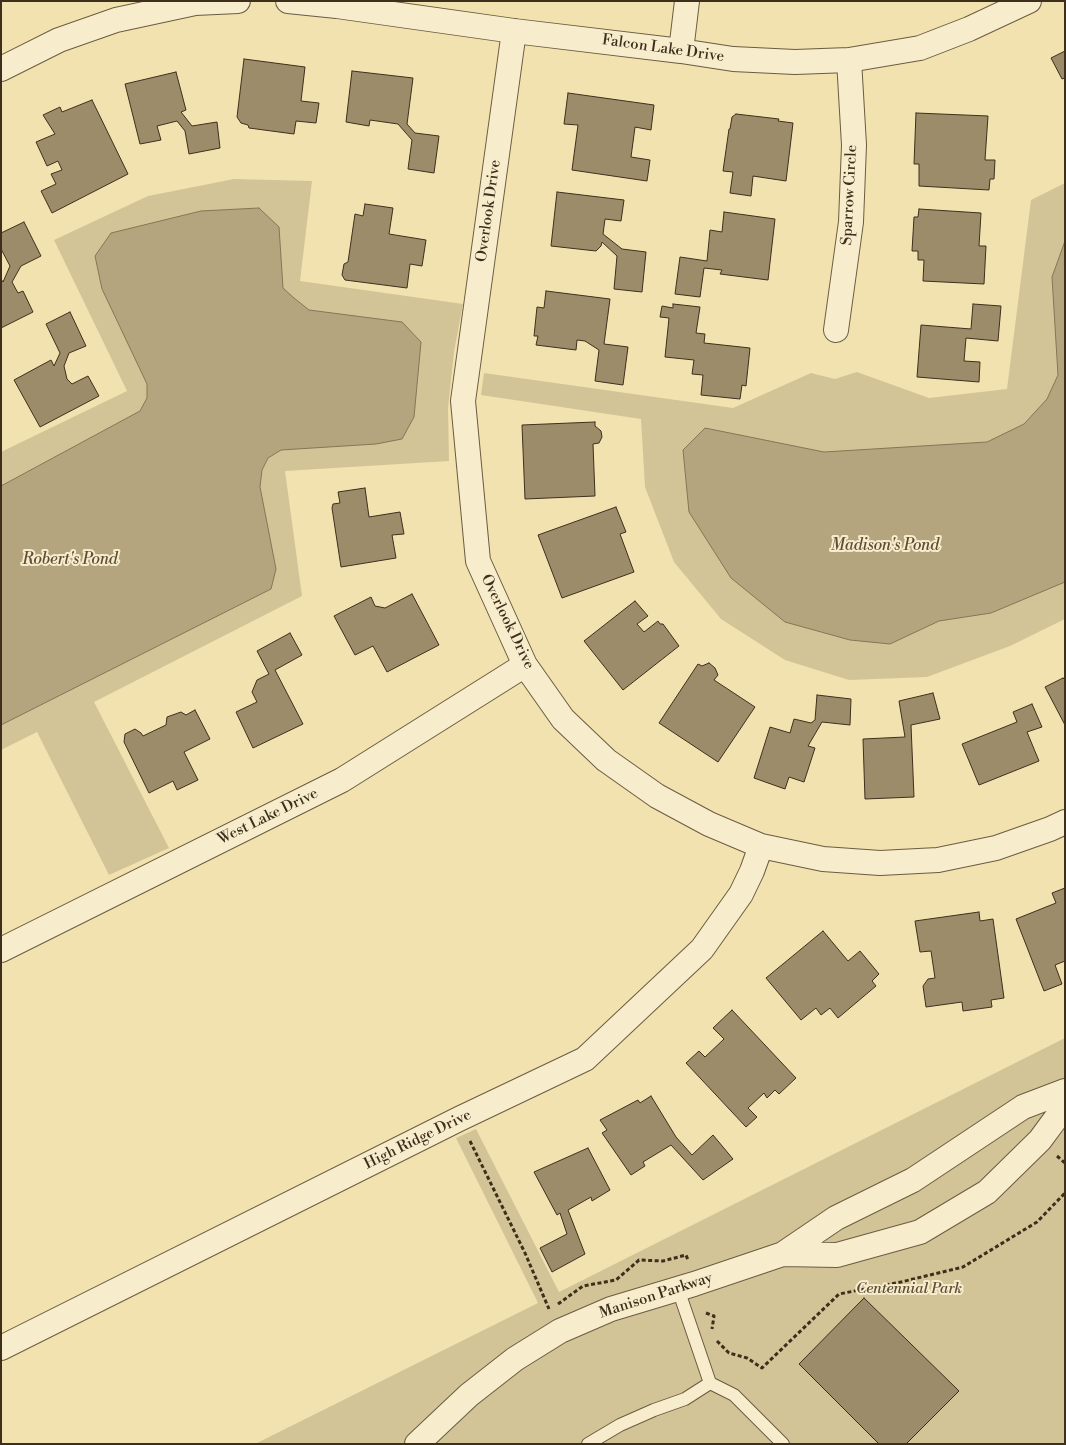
<!DOCTYPE html>
<html>
<head>
<meta charset="utf-8">
<style>
	body { margin:0 }
	#map { position:relative; width:1066px; height:1445px; overflow:hidden; background:#f2e2b0; font-family:"Libre Bodoni",serif }
	canvas { display:block }
	.frame { position:absolute; inset:0; border:2px solid #3e2f1c; pointer-events:none }
</style>
</head>
<body>
<div id="map">
<canvas width="1066" height="1445"></canvas>
<div class="frame"></div>
</div>
<script>
const context = document.querySelector('canvas').getContext('2d');
context.lineJoin = 'round';
function fillPath(path, color) {
  context.fillStyle = color;
  context.fill(path, 'evenodd');
}
function poly(rows) {
  const path = new Path2D();
  for (const r of rows) {
    path.moveTo(r[0], r[1]);
    for (let i = 2; i < r.length; i += 2) path.lineTo(r[i], r[i + 1]);
  }
  return path;
}
function strokePath(path, color, width, dash) {
  context.strokeStyle = color;
  context.lineWidth = width;
  context.lineCap = dash ? 'butt' : 'round';
  context.setLineDash(dash || []);
  context.stroke(path);
}
function write(font, color, halo, rows, align = 'center') {
  context.font = font + ' "Libre Bodoni",serif';
  context.lineWidth = 4;
  context.setLineDash([]);
  context.textBaseline = 'middle';
  context.strokeStyle = halo;
  context.fillStyle = color;
  for (const [text, x, y, turn = 0] of rows) {
    context.save();
    context.translate(x, y);
    context.rotate((+turn || 0) * Math.PI / 180);
    context.textAlign = isNaN(turn) ? turn : align;
    if (halo) context.strokeText(text, 0, 0);
    context.fillText(text, 0, 0);
    context.restore();
  }
}
fillPath(poly([
	[234,179,312,181,300,281,463,304,454,352,448,408,449,461,285,471,302,596,94,702,169,848,109,875,37,732,1,750,1,452,127,391,54,240,148,196],
	[1065,183,1065,619,1010,646,927,677,849,680,785,660,721,619,674,562,645,487,641,419,481,395,484,373,733,408,811,373,835,379,857,372,929,398,1007,389,1031,200],
	[1065,1038,1065,1444,255,1444,538,1303,456,1138,476,1129,559,1292]
]), '#d3c497');
const water = poly([
	[259,208,279,227,283,288,294,298,309,310,402,322,421,342,414,417,402,439,376,444,281,450,268,458,262,470,260,487,276,569,271,589,1,725,1,486,140,411,147,398,147,384,102,289,95,256,111,233,201,211,259,208],
	[1065,241,1065,582,991,613,939,621,890,644,850,640,785,622,731,578,689,512,683,450,705,428,824,452,987,442,1024,424,1047,399,1058,375,1052,277,1065,241]
]);
fillPath(water, '#b5a57e');
strokePath(water, '#857657', 1);
const building = poly([
	[1065,51,1065,78,1062,79,1051,58,1065,51],
	[244,59,305,67,301,101,319,103,316,123,296,121,294,134,249,128,248,125,241,123,237,117,244,59],
	[352,71,413,78,407,124,415,133,439,136,434,173,408,169,412,140,398,124,370,120,369,126,346,122,352,71],
	[176,72,186,110,181,112,192,126,217,122,220,148,189,154,185,131,177,121,157,126,161,140,140,144,125,84,176,72],
	[568,93,654,105,651,130,635,127,631,157,650,160,647,181,572,170,578,125,564,124,568,93],
	[92,100,128,174,52,213,41,191,56,184,51,174,62,170,58,161,47,166,36,142,55,134,43,115,60,107,62,112,92,100],
	[916,113,988,116,985,160,995,160,994,179,990,179,989,190,919,186,919,164,914,164,916,113],
	[736,114,779,119,778,121,793,123,786,181,753,176,751,196,730,193,733,172,723,171,729,129,730,129,732,117,736,114],
	[557,192,624,200,621,221,605,219,603,234,622,249,646,252,642,292,614,289,617,256,602,242,601,246,596,251,551,246,557,192],
	[365,204,393,208,389,234,426,240,422,266,410,264,407,288,345,280,342,275,344,264,348,262,355,214,363,216,365,204],
	[919,209,981,213,979,246,986,246,984,284,923,281,924,260,918,260,918,251,912,251,914,217,918,217,919,209],
	[724,212,775,219,768,280,720,274,722,270,704,268,700,297,675,294,680,257,707,261,710,230,722,232,724,212],
	[24,222,41,256,21,266,12,282,18,293,23,291,33,312,1,328,1,279,3,282,10,266,1,249,1,233,24,222],
	[546,291,610,299,604,344,628,347,623,385,595,381,599,350,585,341,577,340,576,350,536,345,538,336,534,336,537,307,544,308,546,291],
	[673,304,700,307,696,333,705,334,704,343,750,348,746,386,742,385,740,399,701,395,703,375,692,374,694,360,665,357,669,318,660,317,662,306,673,308,673,304],
	[973,304,1001,306,998,341,966,338,964,361,980,362,979,382,917,377,921,325,971,329,973,304],
	[70,312,86,346,69,353,64,366,67,379,72,384,88,376,99,396,40,427,14,380,51,360,54,366,60,353,46,324,70,312],
	[595,422,595,426,601,431,602,437,599,443,593,444,595,496,525,499,522,425,595,422],
	[365,488,369,517,400,512,404,534,392,535,396,558,341,567,332,508,333,504,340,503,338,492,365,488],
	[616,507,626,532,620,534,634,572,562,598,538,535,616,507],
	[412,594,439,645,387,672,373,646,355,655,334,616,371,597,375,606,385,608,412,594],
	[635,601,648,616,637,624,644,632,658,621,660,624,663,624,679,646,623,690,584,641,635,601],
	[290,633,302,655,275,670,303,724,253,748,236,712,257,702,252,692,257,680,269,674,257,651,290,633],
	[709,663,715,668,718,675,714,680,755,707,718,762,659,723,698,664,702,666,709,663],
	[1063,678,1065,680,1065,725,1045,687,1063,678],
	[933,693,940,719,911,725,914,797,865,799,863,739,905,737,899,701,933,693],
	[817,695,851,699,850,725,822,722,808,746,815,748,804,782,789,777,785,789,754,778,770,727,790,733,794,719,811,723,815,720,817,695],
	[1032,704,1042,727,1027,732,1039,761,979,785,962,744,1017,722,1013,712,1032,704],
	[195,710,210,739,184,752,198,780,177,790,173,781,149,793,124,742,125,734,135,729,141,733,143,736,166,725,167,717,181,712,186,715,195,710],
	[1065,888,1065,961,1055,965,1062,984,1044,991,1016,919,1056,903,1052,893,1065,888],
	[979,912,980,921,993,919,1004,998,991,1000,992,1007,963,1011,962,1002,926,1007,923,986,928,979,935,978,931,951,920,952,915,921,979,912],
	[823,931,848,961,860,951,879,974,872,981,876,986,838,1018,830,1008,821,1015,816,1008,801,1020,766,978,823,931],
	[732,1010,796,1078,779,1094,775,1090,767,1098,764,1093,748,1108,757,1117,746,1127,686,1063,699,1051,705,1057,724,1039,713,1028,732,1010],
	[651,1096,676,1137,692,1155,713,1135,733,1159,703,1180,671,1145,643,1162,645,1166,631,1175,602,1133,607,1130,600,1120,638,1100,640,1103,651,1096],
	[588,1148,610,1190,592,1201,591,1197,568,1210,585,1254,552,1272,540,1248,567,1234,560,1213,557,1215,534,1172,588,1148],
	[864,1298,959,1391,906,1444,879,1444,799,1364,864,1298]
]);
fillPath(building, '#9c8c69');
strokePath(building, '#3e2f1c', 1);
const service = poly([
	[678,1289,710,1383,734,1395,783,1444],
	[588,1444,620,1425,654,1410,685,1399,710,1383]
]);
const minor = poly([
	[288,1,337,6,514,31,681,51,733,59,795,62,849,60,920,48,969,29,1029,1],
	[514,31,463,401,478,561,525,665,563,719,606,760,657,796,709,824,761,846,823,859,880,863,938,860,996,848,1050,829,1065,822],
	[681,51,687,1],
	[1,69,59,40,116,20,195,3,238,1],
	[836,330,851,222,854,145,849,60],
	[1,950,342,780,525,665],
	[783,1254,837,1255,920,1232,987,1192,1040,1140,1065,1106],
	[1,1348,459,1119,585,1059,702,949,741,894,752,871,761,846],
	[417,1444,469,1395,515,1359,560,1331,611,1309,694,1284,783,1254,836,1218,913,1180,1023,1107,1065,1091]
]);
strokePath(service, '#6b5c41', 14);
strokePath(minor, '#6b5c41', 26);
strokePath(poly([
	[470,1141,525,1253,549,1309],
	[1057,1156,1065,1163],
	[558,1304,583,1286,616,1280,639,1260,663,1261,686,1255,688,1260],
	[706,1313,714,1316,712,1329],
	[717,1341,729,1353,747,1358,762,1368,839,1294,901,1282,963,1267,1037,1222,1065,1193]
]), '#3e2f1c', 3, [4, 2.5]);
strokePath(service, '#f7eccc', 12);
strokePath(minor, '#f7eccc', 24);
write('15px', '#3e2f1c', '#f7eccc', [
	["Falcon Lake Drive",663,49,8],
	["Sparrow Circle",850,195,-87],
	["Overlook Drive",489,211,-82],
	["Overlook Drive",507,622,64],
	["West Lake Drive",268,817,-26],
	["High Ridge Drive",418,1140,-26],
	["Manison Parkway",656,1296,-18]
]);
write('italic 15px', '#5c4d35', '#f7eccc', [
	["Centennial Park",909,1289]
]);
write('italic 16px', '#5c4c34', '#f7eccc', [
	["Madison's Pond",885,546],
	["Robert's Pond",70,560]
]);
</script>
</body>
</html>
